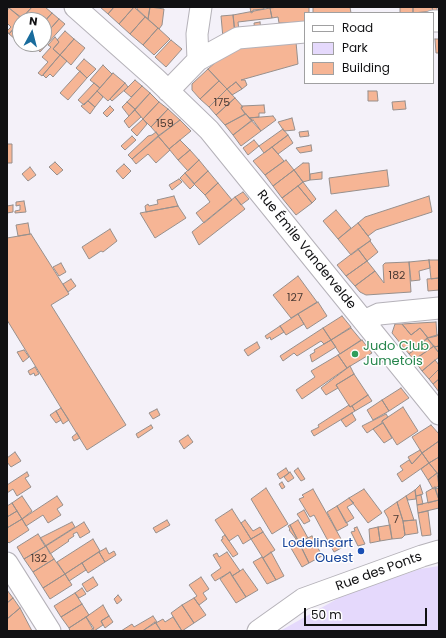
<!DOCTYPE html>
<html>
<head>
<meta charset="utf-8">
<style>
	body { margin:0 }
	#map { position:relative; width:446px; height:638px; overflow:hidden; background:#f4f1f9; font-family:Poppins,sans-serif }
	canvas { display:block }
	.frame { position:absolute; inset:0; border:8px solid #111113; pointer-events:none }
	.legend { position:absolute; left:304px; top:12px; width:130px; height:72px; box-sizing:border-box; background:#fff; border:1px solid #a0a0a1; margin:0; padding:5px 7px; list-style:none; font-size:12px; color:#111113 }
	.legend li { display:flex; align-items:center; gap:8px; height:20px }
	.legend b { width:20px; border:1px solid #a0a0a1 }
	.north { position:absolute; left:12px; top:12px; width:40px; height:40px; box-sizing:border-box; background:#fff; border:1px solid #a0a0a1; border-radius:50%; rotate:7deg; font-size:11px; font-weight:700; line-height:16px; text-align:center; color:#111113 }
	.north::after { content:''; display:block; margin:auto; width:14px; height:18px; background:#196c9d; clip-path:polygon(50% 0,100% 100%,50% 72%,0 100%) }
	.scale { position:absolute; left:304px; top:608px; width:123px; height:18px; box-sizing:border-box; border:2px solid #111113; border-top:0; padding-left:5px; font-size:12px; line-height:14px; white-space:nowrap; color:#111113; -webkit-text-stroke:3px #fff; paint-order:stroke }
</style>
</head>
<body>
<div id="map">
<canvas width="446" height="638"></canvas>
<div class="frame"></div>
<ul class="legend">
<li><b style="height:5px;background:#fff"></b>Road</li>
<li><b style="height:11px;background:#e5d9fc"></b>Park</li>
<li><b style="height:11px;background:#f6b595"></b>Building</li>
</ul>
<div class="north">N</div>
<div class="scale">50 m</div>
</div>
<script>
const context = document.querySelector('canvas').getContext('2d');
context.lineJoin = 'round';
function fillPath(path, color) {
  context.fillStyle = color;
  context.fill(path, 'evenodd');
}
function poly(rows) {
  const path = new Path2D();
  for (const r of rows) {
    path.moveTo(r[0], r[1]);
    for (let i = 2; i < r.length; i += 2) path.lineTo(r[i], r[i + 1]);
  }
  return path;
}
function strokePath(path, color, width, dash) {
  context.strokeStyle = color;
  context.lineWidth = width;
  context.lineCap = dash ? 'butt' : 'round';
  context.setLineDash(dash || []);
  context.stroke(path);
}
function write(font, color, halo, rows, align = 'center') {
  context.font = font + ' Poppins,sans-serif';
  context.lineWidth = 3;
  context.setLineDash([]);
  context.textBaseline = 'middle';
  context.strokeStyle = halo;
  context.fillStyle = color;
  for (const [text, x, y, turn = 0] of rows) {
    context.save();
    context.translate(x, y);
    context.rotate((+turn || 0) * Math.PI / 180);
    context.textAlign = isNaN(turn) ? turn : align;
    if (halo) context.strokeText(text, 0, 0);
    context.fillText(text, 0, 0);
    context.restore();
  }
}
fillPath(poly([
	[439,566,439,630,437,631,280,631,344,595,420,569]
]), '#e5d9fc');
const building = poly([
	[10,7,32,7,22,18,9,8,10,7],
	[32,7,45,7,52,13,44,22,44,20,23,20,22,18,32,7],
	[100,7,114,7,108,14,100,7],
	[114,7,134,7,119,24,108,14,114,7],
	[134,7,145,17,130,34,119,24,134,7],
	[137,7,150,7,148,19,137,9,137,7],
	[150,7,164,9,162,25,159,29,148,19,150,7],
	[250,7,264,7,264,9,253,10,253,12,251,13,250,7],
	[279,7,309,7,309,13,305,13,305,22,279,23,278,17,272,18,270,8,279,7],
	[313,7,350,7,351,13,313,13,313,7],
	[400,7,413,7,413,13,400,13,400,7],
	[413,7,432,7,433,11,413,13,413,7],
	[432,7,437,7,437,11,433,11,432,7],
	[9,8,22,19,9,34,7,31,11,27,7,23,7,11,9,8],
	[270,8,272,18,238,22,239,31,235,31,233,15,270,8],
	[52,13,59,19,44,36,44,22,52,13],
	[233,15,235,36,223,38,221,16,233,15],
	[145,17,158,28,143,45,130,34,145,17],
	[59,19,65,24,40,52,35,47,37,44,44,44,44,36,59,19],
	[20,21,20,43,9,34,20,21],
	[260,22,261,31,255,32,254,23,260,22],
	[158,28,170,39,154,55,143,45,158,28],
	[65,31,74,39,60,55,53,49,59,42,57,40,65,31],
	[55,37,59,42,53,49,60,55,42,76,38,73,48,62,42,57,51,47,48,45,55,37],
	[74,39,85,48,71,65,60,55,74,39],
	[435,39,439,39,439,53,436,53,435,39],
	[171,40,182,49,166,67,155,57,171,40],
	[296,42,298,64,241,80,245,80,247,85,242,89,236,82,227,89,208,69,217,61,240,48,296,42],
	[60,55,67,61,53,77,50,74,46,78,43,75,60,55],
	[84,59,96,69,87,78,76,68,84,59],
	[103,65,112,74,100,88,90,80,103,65],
	[208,69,219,81,200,99,192,90,192,84,208,69],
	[80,71,87,78,68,100,60,93,80,71],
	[113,73,125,83,108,101,97,91,113,73],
	[135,80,142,86,131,97,124,91,135,80],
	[219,81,227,89,209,107,200,99,219,81],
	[236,82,242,89,232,95,227,89,236,82],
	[94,83,100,88,84,105,78,100,94,83],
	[125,83,128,87,112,101,110,99,125,83],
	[142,86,150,93,135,109,127,102,142,86],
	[227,89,235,98,216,115,209,107,227,89],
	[97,91,103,97,95,107,88,101,97,91],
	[368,91,377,91,378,101,368,101,368,91],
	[150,93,159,102,143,119,135,110,150,93],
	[235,98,243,107,241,108,245,114,225,125,216,115,235,98],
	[88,101,95,107,90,114,81,106,88,101],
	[405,101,406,109,393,110,392,102,405,101],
	[127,102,135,109,129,116,122,107,127,102],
	[159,102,168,109,151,127,143,119,159,102],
	[264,105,265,113,259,113,259,117,249,118,241,108,242,106,264,105],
	[110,106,114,110,107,117,103,113,110,106],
	[168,109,180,120,159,136,151,127,168,109],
	[135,110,141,117,129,128,124,121,135,110],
	[246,114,252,120,233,135,225,125,246,114],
	[273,116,276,120,261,131,249,118,273,116],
	[292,118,295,130,284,131,278,122,292,118],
	[143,119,147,124,137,136,131,130,143,119],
	[180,120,191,131,169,149,158,136,180,120],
	[253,120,261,131,241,146,233,135,253,120],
	[283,129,288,135,264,153,259,146,283,129],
	[308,131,309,136,300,137,299,132,308,131],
	[156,132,159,136,132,159,128,155,148,136,152,135,156,132],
	[288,135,293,143,278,154,272,147,288,135],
	[132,136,136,140,125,150,121,146,132,136],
	[158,136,170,150,156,163,148,154,136,164,132,159,158,136],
	[180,140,190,150,178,160,169,149,180,140],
	[254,140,259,146,248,155,243,148,254,140],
	[7,144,12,144,12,163,7,163,7,144],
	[311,145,312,151,300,153,296,148,311,145],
	[272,147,284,161,265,175,253,161,272,147],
	[190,150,199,160,188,171,178,160,190,150],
	[199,160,208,171,194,184,185,173,199,160],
	[286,160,294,170,273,186,265,175,286,160],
	[55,162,63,170,57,175,49,167,55,162],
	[303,163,309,163,310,180,303,182,294,170,303,163],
	[124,164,131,171,123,179,116,171,124,164],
	[30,167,36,175,28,181,22,174,30,167],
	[294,170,303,182,282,198,273,186,294,170],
	[387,170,389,186,331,194,329,178,387,170],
	[208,171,218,183,205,195,194,184,208,171],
	[322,172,322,179,310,180,310,174,322,172],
	[185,173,195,184,190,189,180,178,185,173],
	[179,179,182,182,172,190,169,185,179,179],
	[303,182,316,199,312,203,298,186,303,182],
	[218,183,232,200,204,223,196,213,210,202,205,195,218,183],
	[298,186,312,203,296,215,282,198,298,186],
	[243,192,249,199,241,205,235,197,243,192],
	[174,196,178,206,146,212,145,206,148,204,149,206,158,204,157,200,174,196],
	[429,196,432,212,376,230,368,236,358,223,365,217,429,196],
	[235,197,245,209,199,245,192,232,235,197],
	[24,201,26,212,15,213,15,211,20,210,20,205,16,206,16,202,24,201],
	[13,205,13,212,7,213,7,206,13,205],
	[178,206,186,218,155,238,140,213,178,206],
	[336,210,351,228,338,239,323,221,336,210],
	[28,223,30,234,18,236,16,225,28,223],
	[358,223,371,240,351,255,338,239,358,223],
	[110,229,117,241,103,252,101,251,89,259,82,247,110,229],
	[31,234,69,294,51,305,126,425,87,450,7,320,7,238,31,234],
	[370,241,378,252,367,261,358,249,370,241],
	[358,249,367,261,346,276,337,265,358,249],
	[429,260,439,260,439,278,431,279,429,260],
	[429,260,430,268,419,271,420,280,411,281,409,262,429,260],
	[367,261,375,271,355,286,346,276,367,261],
	[409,262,411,292,366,295,360,292,355,286,375,271,384,283,383,265,385,263,409,262],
	[61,263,66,272,59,276,53,267,61,263],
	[298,276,317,302,291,318,273,295,298,276],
	[439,278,439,290,428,291,427,279,439,278],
	[71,279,76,286,68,292,63,284,71,279],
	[318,302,327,316,307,329,298,314,318,302],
	[298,314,304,324,286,335,280,326,298,314],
	[342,316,351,327,331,340,323,328,342,316],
	[436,322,437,336,428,338,420,328,411,335,402,324,436,322],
	[395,324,402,324,411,335,420,328,428,338,409,354,392,333,395,324],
	[280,326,284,332,271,340,270,337,267,339,265,336,280,326],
	[323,328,331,340,324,344,321,341,297,356,294,353,283,361,280,356,323,328],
	[351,328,361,340,340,354,331,340,351,328],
	[437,335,439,335,439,346,434,347,427,338,437,335],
	[427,338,434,346,414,360,409,354,427,338],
	[331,340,336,347,312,362,310,355,315,352,314,350,331,340],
	[362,340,372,353,347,368,338,355,362,340],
	[257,342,260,348,248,356,244,350,257,342],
	[434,346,439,353,439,357,422,371,414,360,434,346],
	[439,346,439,353,434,347,439,346],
	[24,350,29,357,23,362,17,352,24,350],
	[338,355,347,368,302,399,296,390,315,377,311,371,338,355],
	[435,360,439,365,439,369,429,379,422,371,435,360],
	[350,366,354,374,336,385,338,388,326,395,321,388,350,366],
	[35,367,39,374,35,376,34,373,30,375,28,371,35,367],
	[439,369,439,379,433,384,429,379,439,369],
	[354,374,368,395,350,407,336,385,354,374],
	[439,379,439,392,433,384,439,379],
	[401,388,409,398,389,411,382,400,401,388],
	[368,395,372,401,355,411,352,406,368,395],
	[382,400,389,411,373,420,367,410,382,400],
	[349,405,350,407,352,406,355,411,314,436,311,431,319,427,318,425,349,405],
	[403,407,418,431,397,445,382,421,403,407],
	[61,408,69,420,63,424,56,411,61,408],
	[157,409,160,415,153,419,149,413,157,409],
	[56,411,61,420,56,423,50,415,56,411],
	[352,413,356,420,346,427,341,420,352,413],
	[386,414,388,417,382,421,382,423,367,433,362,426,386,414],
	[383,423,392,438,384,443,373,429,383,423],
	[151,425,153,428,138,438,136,434,151,425],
	[431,425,439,434,439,441,422,453,412,437,431,425],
	[77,433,80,438,74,441,72,437,77,433],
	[188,435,193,442,184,449,179,441,188,435],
	[439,441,439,457,429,463,422,453,439,441],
	[420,450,422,453,412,464,408,457,420,450],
	[15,452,21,461,11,467,7,462,7,458,15,452],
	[422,453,429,463,402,482,397,474,403,470,400,466,409,460,412,464,422,453],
	[439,457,439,473,438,474,429,463,439,457],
	[429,463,437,473,428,480,421,469,429,463],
	[286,468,289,473,280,479,277,474,286,468],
	[298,468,305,479,301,481,294,471,298,468],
	[27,472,29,476,25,478,31,487,17,496,13,489,7,493,7,485,27,472],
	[290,472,294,478,288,482,284,477,290,472],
	[437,473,439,486,433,489,428,480,437,473],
	[282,482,285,487,282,489,279,484,282,482],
	[420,485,423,494,416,496,415,490,420,485],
	[435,487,439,500,428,503,426,492,435,487],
	[266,488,288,524,272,534,251,499,266,488],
	[439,488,439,500,435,489,439,488],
	[313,489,345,546,334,552,314,515,310,517,299,499,304,497,302,495,313,489],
	[364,489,382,513,368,523,349,498,364,489],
	[415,490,416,499,408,500,406,496,415,490],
	[421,495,423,504,417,505,416,496,421,495],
	[22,496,32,511,22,519,12,503,22,496],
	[57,496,63,505,57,509,61,515,48,523,43,515,26,526,22,519,57,496],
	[406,496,414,520,403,521,397,502,406,496],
	[349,498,354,503,347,507,354,518,346,523,337,506,349,498],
	[439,500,439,508,418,513,417,505,439,500],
	[397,502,403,521,405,535,402,538,392,539,388,518,384,511,397,502],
	[12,503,17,511,7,517,7,506,12,503],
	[337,506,348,525,337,531,327,512,337,506],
	[232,509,251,539,243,544,238,535,229,541,215,520,232,509],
	[304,510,310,521,304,524,297,514,304,510],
	[17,511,22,519,7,528,7,517,17,511],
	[428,511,431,535,422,536,418,513,428,511],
	[22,519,29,530,9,543,7,541,7,528,22,519],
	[167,520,170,525,156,533,153,528,167,520],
	[245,520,253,531,260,527,263,532,251,539,241,523,245,520],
	[298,520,308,538,299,542,290,525,298,520],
	[416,520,418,533,405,535,403,521,416,520],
	[72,522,75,527,45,546,40,538,72,522],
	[84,522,90,532,80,538,77,532,73,534,74,536,68,540,69,541,50,554,46,546,84,522],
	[290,525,309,563,302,567,288,543,296,539,289,530,290,529,288,526,290,525],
	[390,525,392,539,380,541,378,527,390,525],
	[357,527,365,544,358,546,351,532,355,531,354,528,357,527],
	[378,527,380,541,370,543,369,529,378,527],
	[263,532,275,550,263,558,251,539,263,532],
	[38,534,46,546,24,559,17,547,38,534],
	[225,535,238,554,233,557,221,540,223,539,222,537,225,535],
	[312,536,322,556,309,563,299,542,312,536],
	[93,539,100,551,65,574,57,562,93,539],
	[46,546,54,559,33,572,24,559,46,546],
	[106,548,109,554,114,551,116,555,105,562,99,552,106,548],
	[99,552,105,562,88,573,82,563,99,552],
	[227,552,240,571,232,576,230,572,215,581,211,575,221,568,213,555,217,553,219,557,227,552],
	[271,552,284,576,276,580,263,558,271,552],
	[262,557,276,580,267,584,253,562,262,557],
	[54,559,65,574,43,588,33,572,54,559],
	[82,563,86,570,69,581,65,574,82,563],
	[243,569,258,590,246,597,232,576,243,569],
	[230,572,246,597,236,603,220,579,230,572],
	[65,574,72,585,50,599,43,588,65,574],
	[93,577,98,585,87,592,82,584,93,577],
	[201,577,209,589,203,593,207,599,199,605,194,598,197,596,189,585,201,577],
	[82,588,86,594,79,598,75,593,82,588],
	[7,590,13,598,7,603,7,590],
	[75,593,82,604,61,617,54,606,75,593],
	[118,595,122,600,117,604,114,599,118,595],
	[13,598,20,608,7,619,7,603,13,598],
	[194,598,206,615,194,623,182,605,194,598],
	[82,604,89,615,69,628,61,617,82,604],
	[103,605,109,616,101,621,103,625,94,631,86,617,103,605],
	[182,605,194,623,182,631,171,613,182,605],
	[20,608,32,631,7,631,7,619,20,608],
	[109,616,113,622,105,628,101,621,109,616],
	[153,616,157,622,142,631,121,631,132,624,134,627,153,616],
	[86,617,94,628,90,631,70,631,69,628,86,617],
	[173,617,182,631,161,631,156,623,163,619,165,622,173,617],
	[155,622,161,631,144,631,144,630,155,622]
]);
fillPath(building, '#f6b595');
strokePath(building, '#978f8c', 1);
const minor = poly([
	[75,7,155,78,209,130,439,414],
	[433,21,439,21],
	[198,60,197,34,201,7],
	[168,91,198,60,238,38,305,32],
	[364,321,379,314,439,308],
	[7,563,50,631],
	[258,631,303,599,422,556,439,551]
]);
strokePath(minor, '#b5b2b9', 23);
strokePath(minor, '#fff', 21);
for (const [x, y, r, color] of [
	[355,354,4,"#2e9e5b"],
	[361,551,4,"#1a4fb4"]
]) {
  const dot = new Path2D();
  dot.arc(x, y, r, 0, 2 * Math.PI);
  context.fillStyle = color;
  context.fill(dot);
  strokePath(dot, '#fff', 1.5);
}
write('11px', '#4a3a34', null, [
	["175",222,103],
	["159",165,124],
	["182",397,276],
	["127",295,298],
	["7",396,520],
	["132",39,559]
]);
write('13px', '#111113', '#fff', [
	["Rue Émile Vandervelde",306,250,51],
	["Rue des Ponts",379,572,-20]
]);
write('13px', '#27864d', '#fff', [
	["Judo Club",363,347],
	["Jumetois",363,362]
], 'left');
write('13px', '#164399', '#fff', [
	["Lodelinsart",353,544],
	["Ouest",353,559]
], 'right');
</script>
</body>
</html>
